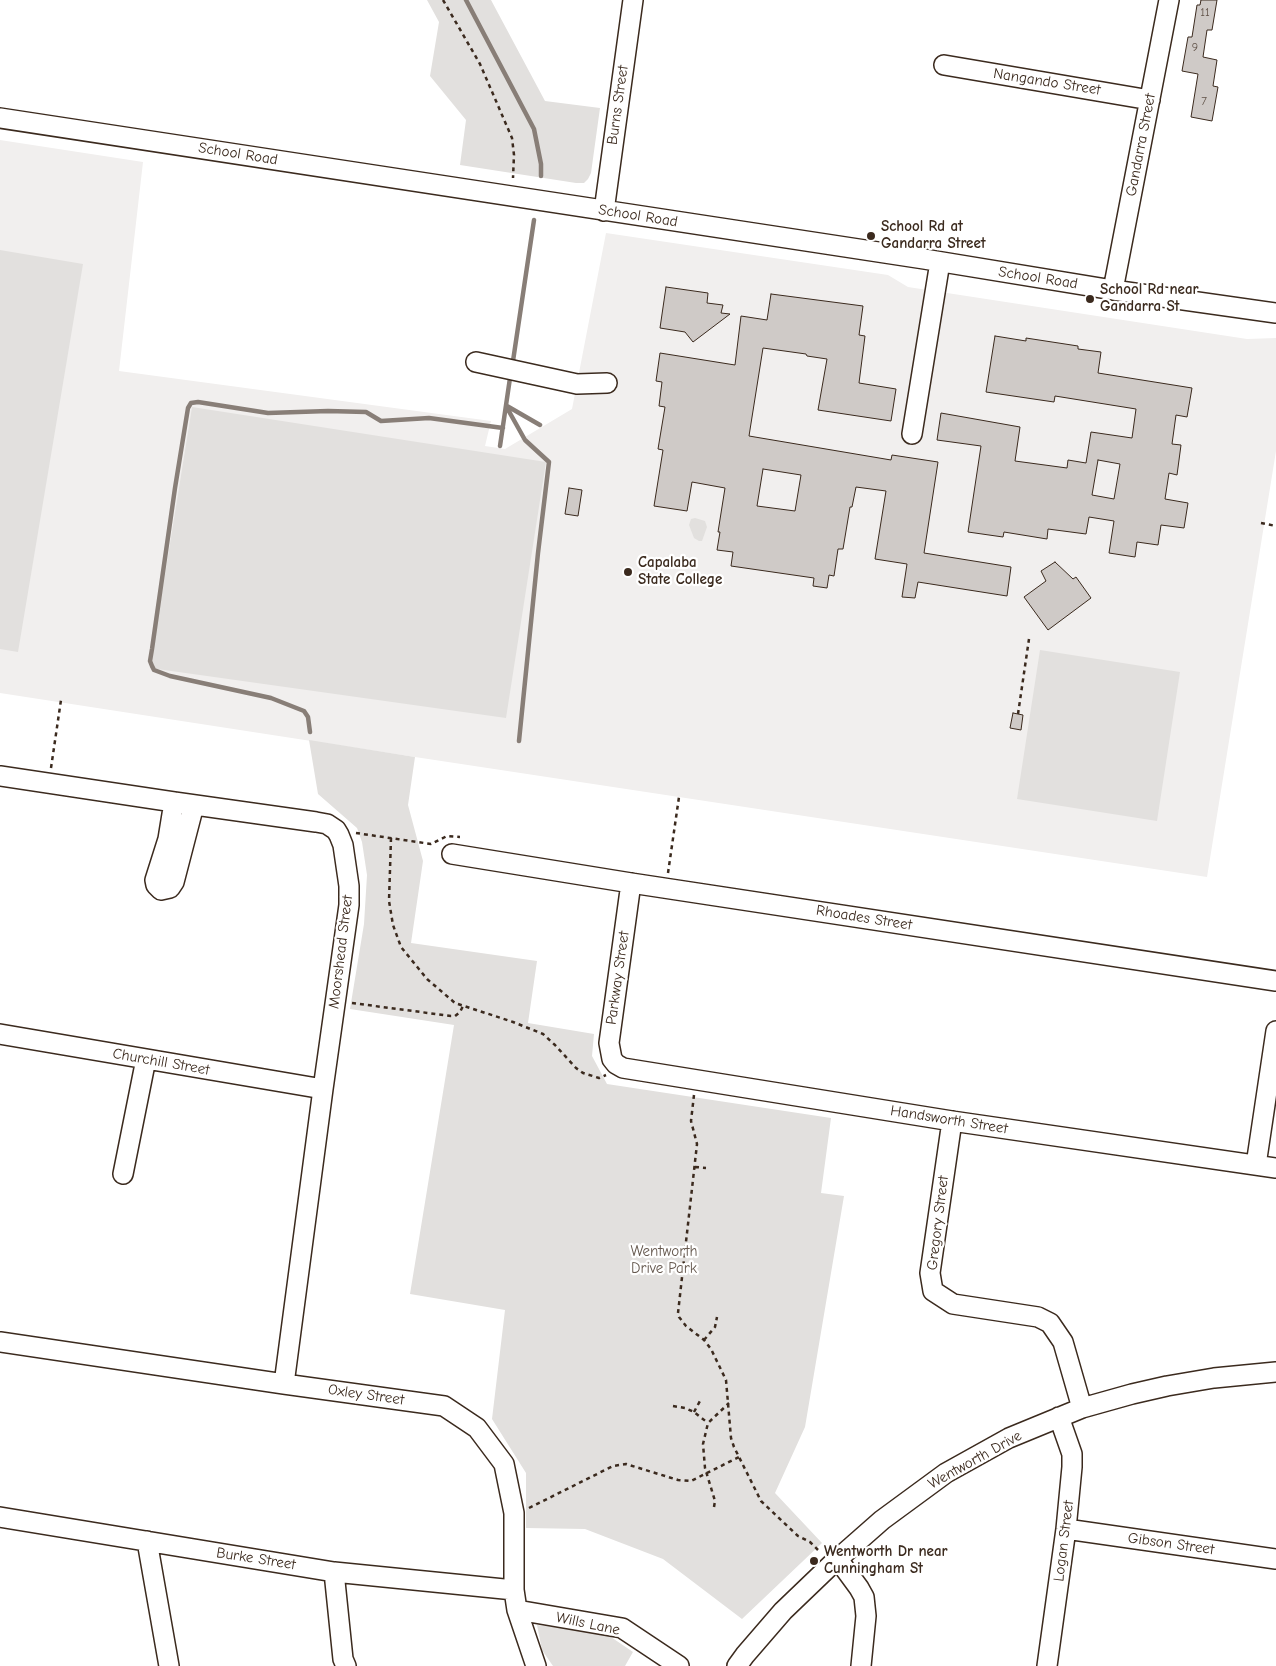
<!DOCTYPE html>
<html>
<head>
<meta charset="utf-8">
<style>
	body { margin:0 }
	canvas { display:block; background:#fff }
</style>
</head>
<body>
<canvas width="1276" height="1666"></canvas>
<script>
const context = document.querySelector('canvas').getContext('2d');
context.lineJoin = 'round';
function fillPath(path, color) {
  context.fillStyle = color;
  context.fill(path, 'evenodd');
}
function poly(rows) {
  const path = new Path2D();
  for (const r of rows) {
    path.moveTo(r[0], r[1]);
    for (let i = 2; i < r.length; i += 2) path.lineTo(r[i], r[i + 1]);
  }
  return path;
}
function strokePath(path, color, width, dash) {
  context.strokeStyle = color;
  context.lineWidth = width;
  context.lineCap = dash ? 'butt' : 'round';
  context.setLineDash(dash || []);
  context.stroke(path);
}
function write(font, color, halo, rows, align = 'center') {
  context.font = font + ' "Comic Neue",sans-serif';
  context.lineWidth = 4.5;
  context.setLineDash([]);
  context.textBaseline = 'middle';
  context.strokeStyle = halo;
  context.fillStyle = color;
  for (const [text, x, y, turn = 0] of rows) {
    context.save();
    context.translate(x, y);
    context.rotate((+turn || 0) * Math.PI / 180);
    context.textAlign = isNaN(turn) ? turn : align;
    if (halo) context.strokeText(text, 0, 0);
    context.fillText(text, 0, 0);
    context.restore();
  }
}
fillPath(poly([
	[0,140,143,162,119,371,491,421,485,446,505,449,572,409,606,233,888,275,908,287,1247,339,1276,338,1276,451,1207,877,415,757,0,693]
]), '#f1efee');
fillPath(poly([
	[427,0,491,0,545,101,600,108,591,173,588,179,584,183,576,183,460,165,466,120,430,76,439,22],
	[0,250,83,264,18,652,0,649],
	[192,407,546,462,506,718,150,668],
	[695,518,705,521,707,527,702,541,699,541,694,538,689,525,691,519],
	[1040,650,1180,672,1157,821,1017,799],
	[309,740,415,757,408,805,423,861,411,943,537,961,528,1023,594,1034,592,1056,607,1084,831,1118,821,1193,844,1196,805,1427,775,1493,822,1543,742,1619,663,1559,585,1529,526,1528,526,1473,492,1419,505,1310,410,1294,454,1025,350,1009,364,924,367,875,362,842,357,828,318,794],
	[537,1625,605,1633,633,1652,625,1666,553,1666,542,1650]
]), '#e2e0de');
strokePath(poly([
	[466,0,534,129,541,164,541,176],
	[513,361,534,220],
	[506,406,525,440,549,462,538,553,519,741],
	[507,406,540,425],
	[500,446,510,378],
	[310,732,308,717,304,711,271,698,170,676,154,670,152,666,150,661,152,649,175,488,188,408,191,403,198,402,268,413,328,411,366,412,381,421,429,418,503,428]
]), '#887e77', 4.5);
const building = poly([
	[1201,0,1217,0,1212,30,1207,30,1203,57,1217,60,1213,86,1218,87,1212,121,1191,117,1198,74,1182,71,1188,37,1192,37,1197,5,1200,5,1201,0],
	[666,287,708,293,707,303,723,305,721,313,730,314,693,342,685,332,660,328,666,287],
	[771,294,863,306,859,335,865,336,859,383,896,389,891,421,818,410,827,359,807,356,806,354,763,348,749,436,891,460,892,455,938,462,924,553,1011,567,1007,596,918,582,915,598,902,597,907,564,875,559,886,491,856,487,852,507,850,507,843,549,838,549,834,576,829,575,827,588,813,586,814,578,731,566,733,552,717,550,720,532,718,532,725,488,692,482,687,511,654,506,663,450,658,449,665,407,659,406,662,382,656,381,660,353,735,365,741,316,767,320,771,294],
	[763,469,801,475,795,511,757,506,763,469],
	[995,336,1026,341,1026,338,1078,346,1078,349,1101,352,1098,373,1192,388,1187,417,1176,415,1172,444,1181,445,1177,475,1169,473,1165,499,1188,503,1184,528,1161,525,1158,545,1137,542,1135,557,1109,553,1114,521,1089,517,1086,534,1048,529,1047,539,1004,532,1003,537,968,532,981,446,937,440,941,413,1020,427,1015,461,1067,468,1068,460,1086,463,1091,432,1132,438,1136,409,1055,396,1054,402,986,392,995,336],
	[1098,460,1120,464,1114,499,1092,495,1098,460],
	[569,488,582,490,578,516,565,514,569,488],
	[1055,562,1073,579,1076,577,1091,598,1048,630,1024,597,1046,581,1041,571,1055,562],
	[1013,713,1023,715,1021,730,1010,728,1013,713]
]);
fillPath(building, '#cfcac7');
strokePath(building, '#3b2a1e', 1);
const minor = poly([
	[944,65,1150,100],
	[0,118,924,259,1113,290,1276,313],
	[604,211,633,0],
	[1113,290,1169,0],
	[476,362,577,384,607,383],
	[912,434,940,262],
	[0,776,174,802,316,822,327,824,336,830,339,835,343,845,349,886,349,905,323,1089,284,1384],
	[174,802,168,839,155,880,156,885,161,890,170,888,174,882,194,805],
	[452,854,631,883,1276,981],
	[631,883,609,1043,612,1059,616,1064,623,1068,952,1121,1276,1168],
	[0,1034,323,1089],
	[952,1121,930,1273,933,1291,953,1304,1038,1317,1050,1323,1063,1342,1082,1408],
	[1256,1165,1276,1031],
	[123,1174,146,1059],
	[0,1342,284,1384,444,1406,477,1428,504,1464,514,1513,514,1590,517,1610,536,1666],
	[0,1517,334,1572,514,1590],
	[1066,1529,1276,1559],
	[147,1541,169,1666],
	[837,1558,859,1588,864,1597,866,1616,861,1666],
	[334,1572,343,1659,346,1666],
	[517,1610,622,1628,679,1666],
	[737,1666,745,1655,783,1611,832,1564,882,1520,946,1473,1009,1438,1082,1408,1132,1394,1167,1386,1214,1378,1276,1372],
	[1047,1666,1066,1529,1072,1467,1072,1454,1059,1417]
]);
strokePath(minor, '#3b2a1e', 22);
strokePath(poly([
	[443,0,480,64,512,138,514,155,513,178],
	[1261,523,1276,526],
	[1018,714,1029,639],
	[51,768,61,700],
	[356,833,431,844,447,836,460,837],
	[391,838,389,901,393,925,401,947,427,979,455,1003,513,1022,543,1034,555,1045,576,1068,583,1073,599,1078,606,1075],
	[668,873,679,797],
	[352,1003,451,1016,455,1016,460,1012,463,1006],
	[694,1095,691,1121,697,1144,678,1313,679,1317,686,1326,704,1340,711,1349,726,1380,731,1438,734,1447,761,1501,798,1536,810,1542,818,1550],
	[695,1167,706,1168],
	[704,1340,715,1327,717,1317],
	[673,1406,685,1408,694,1412,708,1423],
	[694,1412,700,1401],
	[714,1507,715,1501,705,1468,703,1444,708,1423,729,1403],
	[529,1508,613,1466,626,1464,678,1480,691,1481,739,1457]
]), '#3b2a1e', 2.5, [4, 4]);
strokePath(minor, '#fff', 19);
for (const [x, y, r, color] of [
	[871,236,5,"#3b2a1e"],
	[1090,299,5,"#3b2a1e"],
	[628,572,5,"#3b2a1e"],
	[814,1561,5,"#3b2a1e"]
]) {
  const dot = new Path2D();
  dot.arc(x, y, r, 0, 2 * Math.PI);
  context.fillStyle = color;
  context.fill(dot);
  strokePath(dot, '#fff', 2);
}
write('12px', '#605248', null, [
	["11",1205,13],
	["9",1195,48],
	["7",1204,102]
]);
write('15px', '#3b2a1e', '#fff', [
	["Nangando Street",1047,82,9],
	["Burns Street",618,105,-82],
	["Gandarra Street",1141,145,-79],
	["School Road",238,154,9],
	["School Road",638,216,9],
	["School Road",1038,278,9],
	["Rhoades Street",864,918,9],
	["Moorshead Street",341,952,-83],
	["Parkway Street",618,978,-82],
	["Churchill Street",161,1062,10],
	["Handsworth Street",949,1120,9],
	["Gregory Street",938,1223,-83],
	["Oxley Street",366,1395,8],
	["Wentworth Drive",975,1460,-29],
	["Logan Street",1064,1541,-83],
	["Gibson Street",1171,1544,8],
	["Burke Street",256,1559,9],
	["Wills Lane",588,1624,12]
]);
write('bold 15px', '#3b2a1e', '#fff', [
	["School Rd at",881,227],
	["Gandarra Street",881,244],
	["School Rd near",1100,290],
	["Gandarra St",1100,307],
	["Capalaba",638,563],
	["State College",638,580],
	["Wentworth Dr near",824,1552],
	["Cunningham St",824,1569]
], 'left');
write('15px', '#65584e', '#fff', [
	["Wentworth",664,1252],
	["Drive Park",664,1269]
]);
</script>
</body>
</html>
